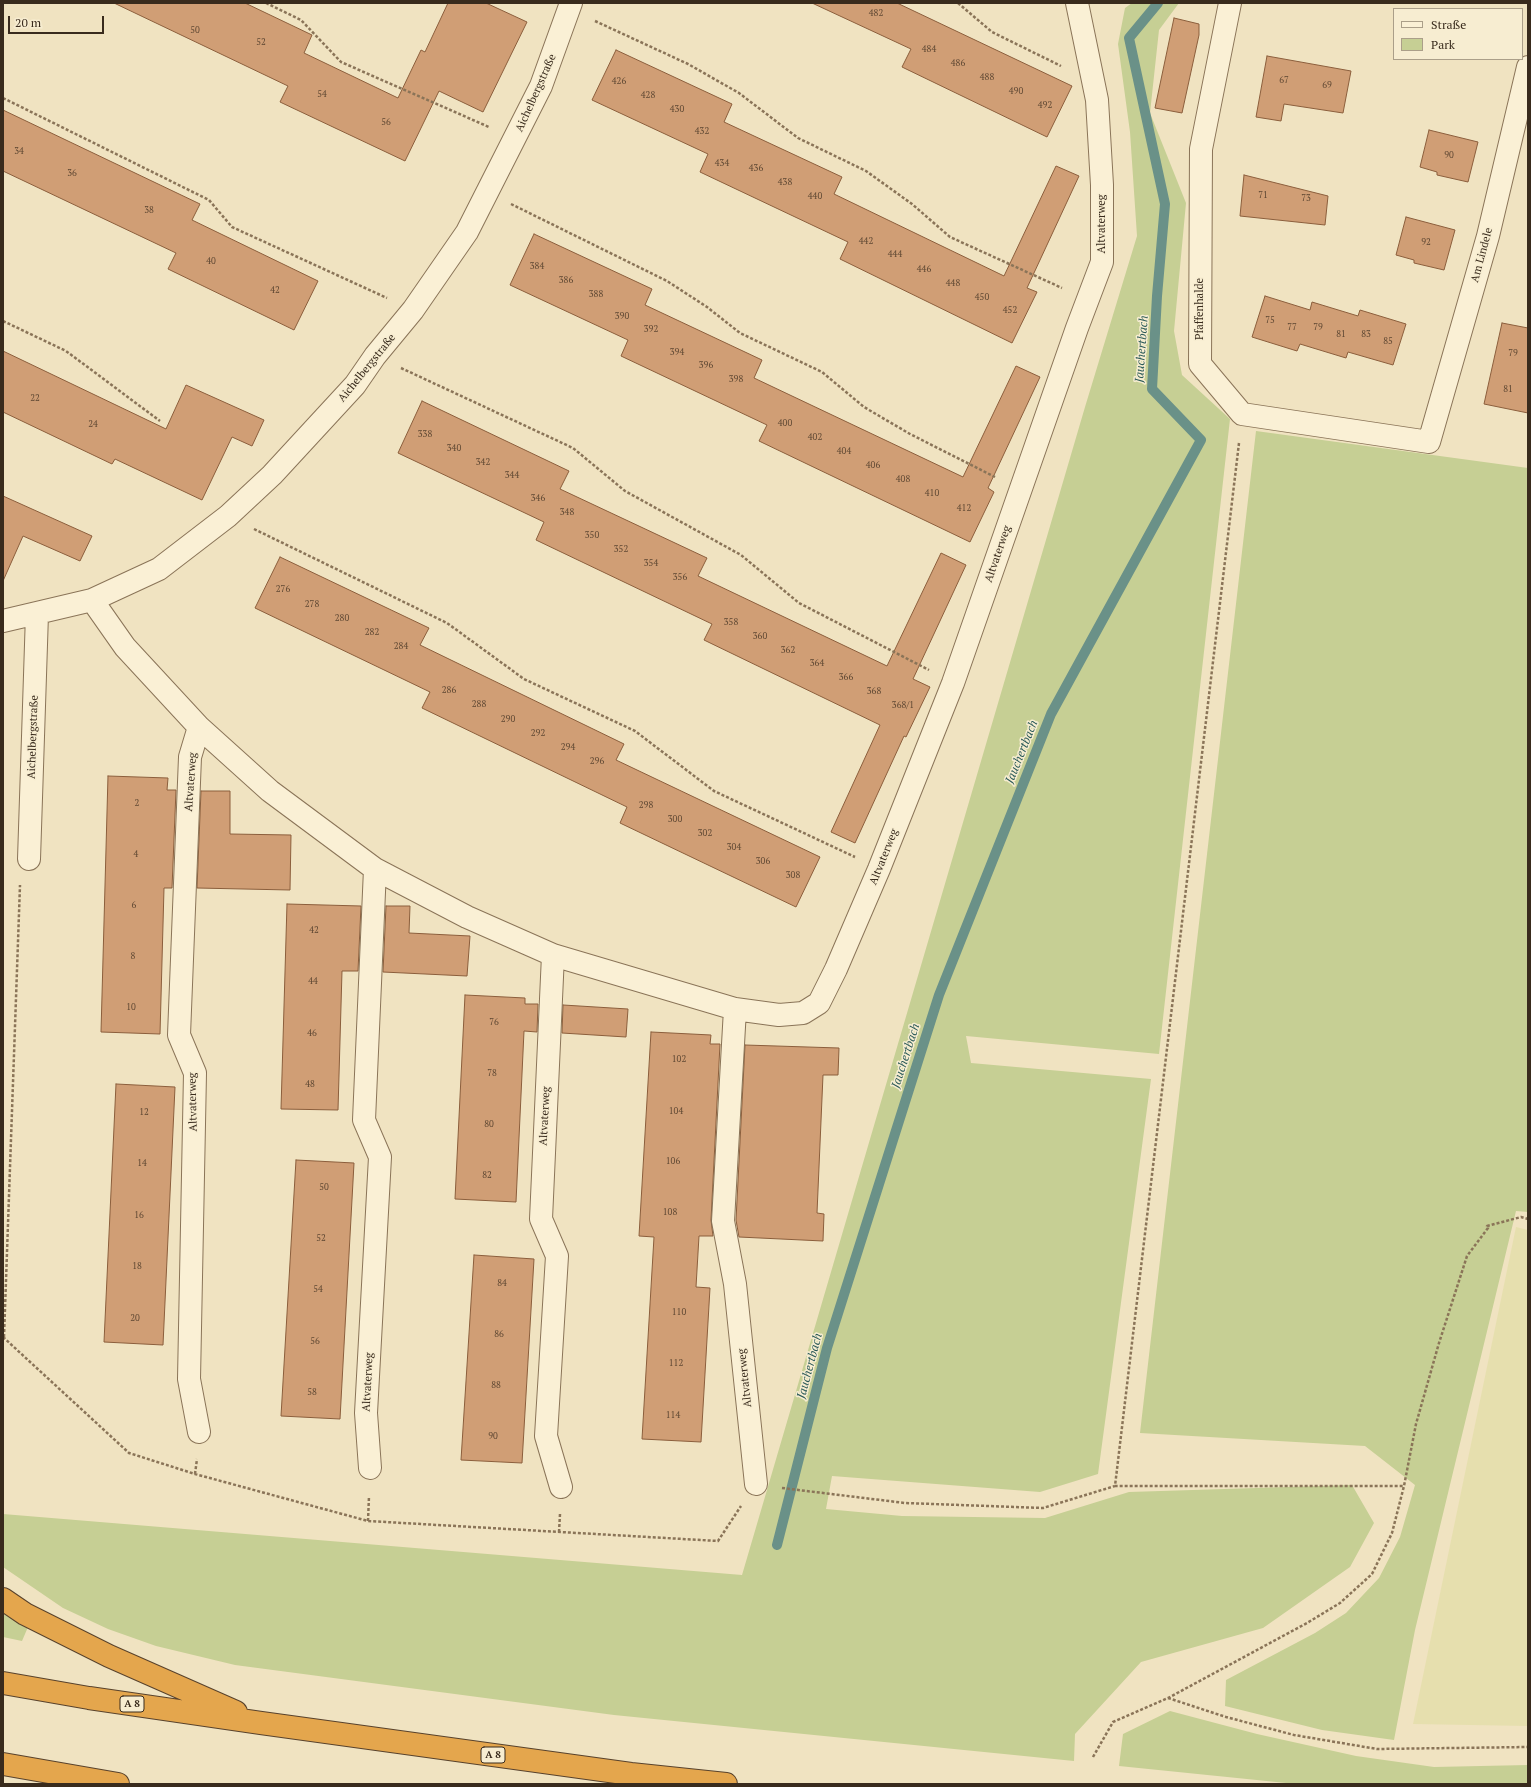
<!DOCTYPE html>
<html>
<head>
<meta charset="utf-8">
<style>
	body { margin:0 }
	#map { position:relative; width:1531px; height:1787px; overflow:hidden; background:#f0e3c1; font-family:"PT Serif",serif }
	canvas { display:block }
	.frame { position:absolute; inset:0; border:4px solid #392b1d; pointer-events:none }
	.legend { position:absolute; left:1393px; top:8px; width:130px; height:52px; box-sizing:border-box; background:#f7edd1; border:1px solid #ab9f89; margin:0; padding:5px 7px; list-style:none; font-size:12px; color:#392b1d }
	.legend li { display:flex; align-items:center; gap:8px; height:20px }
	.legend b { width:20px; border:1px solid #ab9f89 }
	.scale { position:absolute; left:8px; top:16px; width:96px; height:18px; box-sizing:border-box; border:2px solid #392b1d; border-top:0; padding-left:5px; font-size:12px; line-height:14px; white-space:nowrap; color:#392b1d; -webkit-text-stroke:3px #f7edd1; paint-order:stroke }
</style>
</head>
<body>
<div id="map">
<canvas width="1531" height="1787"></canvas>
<div class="frame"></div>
<ul class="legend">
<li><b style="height:5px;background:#faf0d5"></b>Straße</li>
<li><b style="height:11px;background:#c6cf94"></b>Park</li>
</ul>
<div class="scale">20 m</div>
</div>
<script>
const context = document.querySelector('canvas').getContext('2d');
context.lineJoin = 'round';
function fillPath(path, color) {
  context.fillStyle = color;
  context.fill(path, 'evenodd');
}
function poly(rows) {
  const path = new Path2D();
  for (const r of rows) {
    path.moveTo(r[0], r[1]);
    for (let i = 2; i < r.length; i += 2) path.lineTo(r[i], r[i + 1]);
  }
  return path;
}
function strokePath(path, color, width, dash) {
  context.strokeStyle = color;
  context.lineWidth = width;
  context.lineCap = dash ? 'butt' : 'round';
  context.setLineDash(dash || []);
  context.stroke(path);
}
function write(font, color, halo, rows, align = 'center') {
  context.font = font + ' "PT Serif",serif';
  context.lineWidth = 3;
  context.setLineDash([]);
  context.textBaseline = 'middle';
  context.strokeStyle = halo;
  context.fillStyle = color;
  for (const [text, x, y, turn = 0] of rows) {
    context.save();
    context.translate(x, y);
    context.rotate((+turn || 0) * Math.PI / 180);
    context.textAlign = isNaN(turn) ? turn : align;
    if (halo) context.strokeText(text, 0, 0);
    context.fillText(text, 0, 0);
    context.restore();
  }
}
fillPath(poly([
	[1516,1227,1528,1230,1528,1726,1413,1724]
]), '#e6dfae');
fillPath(poly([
	[1132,3,1179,3,1159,30,1150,113,1186,203,1174,331,1182,375,1230,419,1159,1054,966,1036,971,1063,1151,1079,1098,1474,1040,1492,832,1476,826,1509,902,1516,1045,1518,1129,1492,1352,1485,1374,1523,1350,1567,1263,1628,1141,1662,1075,1734,1074,1761,614,1715,235,1665,156,1646,108,1629,63,1608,3,1567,3,1514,742,1575,1085,407,1137,236,1130,132,1118,44,1125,8],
	[1256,431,1528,468,1528,1212,1516,1211,1415,1630,1394,1740,1322,1730,1225,1706,1226,1680,1315,1633,1346,1613,1379,1578,1400,1537,1415,1485,1365,1446,1140,1433],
	[3,1612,28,1627,22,1641,3,1637],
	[1170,1711,1257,1734,1356,1756,1434,1767,1528,1765,1528,1784,1296,1784,1119,1766,1123,1734]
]), '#c6cf94');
strokePath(poly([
	[777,1545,827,1348,939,995,1051,714,1201,440,1152,389,1157,296,1165,204,1129,38,1158,3]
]), '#6a9188', 10);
const building = poly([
	[114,3,245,3,312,35,304,53,398,98,421,50,425,52,448,3,486,3,527,22,483,112,439,91,405,161,280,102,288,86,114,3],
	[812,3,897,3,1072,86,1047,137,902,67,911,49,812,3],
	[1174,18,1199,24,1199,35,1182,113,1155,108,1174,18],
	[616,50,732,104,724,122,842,177,834,194,1004,276,1056,166,1079,176,1027,288,1037,292,1012,343,840,259,848,242,700,172,708,154,592,100,616,50],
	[1267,56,1351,71,1343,113,1284,104,1281,121,1256,117,1267,56],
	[3,110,200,204,192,220,318,281,294,330,168,269,176,253,3,171,3,110],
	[1429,130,1478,142,1468,182,1437,175,1437,172,1420,167,1429,130],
	[1244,175,1328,196,1325,225,1240,216,1244,175],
	[1406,217,1455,230,1444,270,1414,263,1414,260,1396,255,1406,217],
	[534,234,652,289,645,305,762,360,754,378,963,477,1016,366,1040,377,988,488,994,492,970,542,759,441,767,425,621,356,628,340,510,285,534,234],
	[1265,296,1310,310,1312,302,1358,316,1360,310,1406,324,1393,365,1348,352,1346,358,1300,344,1297,351,1252,337,1265,296],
	[1502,323,1528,328,1528,413,1484,404,1502,323],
	[3,351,166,429,186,385,264,420,252,446,232,437,202,500,115,459,112,464,3,412,3,351],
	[422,401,569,471,560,489,707,558,698,576,887,666,941,553,966,565,913,679,930,687,906,737,904,736,855,843,831,832,880,725,704,640,712,624,536,540,544,522,398,453,422,401],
	[3,496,92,536,80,561,23,536,3,581,3,496],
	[280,557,429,628,420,645,624,744,616,760,820,857,796,907,620,823,627,807,422,708,430,692,255,608,280,557],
	[108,776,168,778,167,790,176,790,172,888,164,888,160,1034,101,1032,108,776],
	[201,791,230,791,230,834,291,835,290,890,197,888,201,791],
	[287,904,361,906,358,971,342,971,338,1110,281,1109,287,904],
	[386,906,410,906,409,933,470,936,467,976,383,972,386,906],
	[465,995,525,998,525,1004,538,1004,537,1032,524,1031,516,1202,455,1199,465,995],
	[563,1005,628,1009,626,1037,562,1033,563,1005],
	[651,1032,711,1035,710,1044,720,1044,711,1220,713,1236,699,1236,696,1287,710,1288,701,1442,642,1439,654,1237,639,1236,651,1032],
	[745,1045,839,1048,838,1075,823,1075,817,1213,824,1214,823,1241,739,1237,736,1220,745,1045],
	[116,1084,175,1087,163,1345,104,1342,116,1084],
	[296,1160,354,1163,340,1419,281,1416,296,1160],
	[474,1255,534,1259,522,1463,461,1460,474,1255]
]);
fillPath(building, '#d09e75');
strokePath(building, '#8b5e3c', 1);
const minor = poly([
	[1230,3,1201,149,1200,364,1242,414,1429,442,1488,236,1528,67],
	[92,600,125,647,199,727,270,791,375,869,467,917,553,955,735,1009,779,1015,803,1013,819,1003,836,969,879,869,953,683,1077,328,1102,262,1102,185,1097,100,1077,3],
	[3,621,92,600,159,569,228,516,272,475,355,385,375,356,413,310,467,232,541,86,571,3],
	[199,727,190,757,179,1035,195,1073,189,1379,199,1432],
	[29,859,37,614],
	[553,955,541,1219,557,1256,546,1436,561,1487],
	[735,1009,723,1221,735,1284,756,1484],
	[370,1468,366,1413,380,1157,364,1120,375,869]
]);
const highway = poly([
	[3,1599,25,1614,109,1656,236,1712],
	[3,1683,89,1698,261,1723,631,1774,726,1784],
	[3,1764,118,1784]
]);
strokePath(minor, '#8a7458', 24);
strokePath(highway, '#58422c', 24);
strokePath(poly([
	[266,3,301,20,341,62,489,127],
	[958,3,992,32,1061,66],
	[595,21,688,64,739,93,798,138,866,171,912,204,950,237,1062,288],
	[3,98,209,200,232,227,387,298],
	[511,204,667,281,707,307,740,333,822,372,864,407,910,434,995,477],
	[3,321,66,351,160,421],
	[401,368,573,448,625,491,741,555,799,603,929,670],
	[1239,443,1115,1486,1404,1486],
	[254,529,447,623,524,679,635,731,714,791,855,857],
	[3,1337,129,1453,195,1474,368,1521,718,1541,741,1506],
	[4,1337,20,885],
	[195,1474,197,1459],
	[782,1488,905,1503,1043,1508,1115,1486],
	[368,1521,369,1496],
	[559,1532,560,1514],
	[1168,1698,1226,1717,1294,1735,1377,1749,1528,1747],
	[1093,1757,1113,1722,1168,1698,1307,1623,1340,1603,1372,1574,1392,1533,1404,1486,1416,1424,1439,1343,1467,1256,1488,1228,1487,1226,1521,1217,1528,1219]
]), '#8a7458', 2.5, [3, 2]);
strokePath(minor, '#faf0d5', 22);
strokePath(highway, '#e4a64d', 22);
write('9px', '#5f4833', null, [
	["482",876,13],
	["50",195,30],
	["52",261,42],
	["484",929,49],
	["486",958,63],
	["488",987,77],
	["67",1284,80],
	["426",619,81],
	["69",1327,85],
	["490",1016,91],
	["54",322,94],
	["428",648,95],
	["492",1045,105],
	["430",677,109],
	["56",386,122],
	["432",702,131],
	["34",19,151],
	["90",1449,155],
	["434",722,163],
	["436",756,168],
	["36",72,173],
	["438",785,182],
	["71",1263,195],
	["440",815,196],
	["73",1306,198],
	["38",149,210],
	["442",866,241],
	["92",1426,242],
	["444",895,254],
	["40",211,261],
	["384",537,266],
	["446",924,269],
	["386",566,280],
	["448",953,283],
	["42",275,290],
	["388",596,294],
	["450",982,297],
	["452",1010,310],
	["390",622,316],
	["75",1270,320],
	["77",1292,327],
	["79",1318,327],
	["392",651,329],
	["81",1341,334],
	["83",1366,334],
	["85",1388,341],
	["394",677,352],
	["79",1513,353],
	["396",706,365],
	["398",736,379],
	["81",1508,389],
	["22",35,398],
	["400",785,423],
	["24",93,424],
	["338",425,434],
	["402",815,437],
	["340",454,448],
	["404",844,451],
	["342",483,462],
	["406",873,465],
	["344",512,475],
	["408",903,479],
	["410",932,493],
	["346",538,498],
	["412",964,508],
	["348",567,512],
	["350",592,535],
	["352",621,549],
	["354",651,563],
	["356",680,577],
	["276",283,589],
	["278",312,604],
	["280",342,618],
	["358",731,622],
	["282",372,632],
	["360",760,636],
	["284",401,646],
	["362",788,650],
	["364",817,663],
	["366",846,677],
	["286",449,690],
	["368",874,691],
	["288",479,704],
	["368/1",903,705],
	["290",508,719],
	["292",538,733],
	["294",568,747],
	["296",597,761],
	["2",137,803],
	["298",646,805],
	["300",675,819],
	["302",705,833],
	["304",734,847],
	["4",136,854],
	["306",763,861],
	["308",793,875],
	["6",134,905],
	["42",314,930],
	["8",133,956],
	["44",313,981],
	["10",131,1007],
	["76",494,1022],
	["46",312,1033],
	["102",679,1059],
	["78",492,1073],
	["48",310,1084],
	["104",676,1111],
	["12",144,1112],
	["80",489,1124],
	["106",673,1161],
	["14",142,1163],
	["82",487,1175],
	["50",324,1187],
	["108",670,1212],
	["16",139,1215],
	["52",321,1238],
	["18",137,1266],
	["84",502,1283],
	["54",318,1289],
	["110",679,1312],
	["20",135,1318],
	["86",499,1334],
	["56",315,1341],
	["112",676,1363],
	["88",496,1385],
	["58",312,1392],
	["114",673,1415],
	["90",493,1436]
]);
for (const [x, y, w] of [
	[132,1704,24],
	[493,1755,24]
]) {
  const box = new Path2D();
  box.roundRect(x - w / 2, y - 8, w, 16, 3);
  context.fillStyle = '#f7edd1';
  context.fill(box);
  strokePath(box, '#392b1d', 1);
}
write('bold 10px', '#392b1d', null, [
	["A 8",132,1704],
	["A 8",493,1755]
]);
write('11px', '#392b1d', '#f7edd1', [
	["Aichelbergstraße",536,93,-66],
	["Altvaterweg",1102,224,-90],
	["Am Lindele",1482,255,-75],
	["Pfaffenhalde",1200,309,-90],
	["Aichelbergstraße",367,368,-51],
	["Altvaterweg",998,554,-71],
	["Aichelbergstraße",33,737,-88],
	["Altvaterweg",191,782,-86],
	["Altvaterweg",884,857,-68],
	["Altvaterweg",193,1102,-91],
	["Altvaterweg",545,1116,-87],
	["Altvaterweg",745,1378,-96],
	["Altvaterweg",368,1382,-87]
]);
write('italic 12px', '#2b5a58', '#f7edd1', [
	["Jauchertbach",1142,349,-86],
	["Jauchertbach",1022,752,-68],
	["Jauchertbach",906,1056,-72],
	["Jauchertbach",810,1366,-75]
]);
</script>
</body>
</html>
